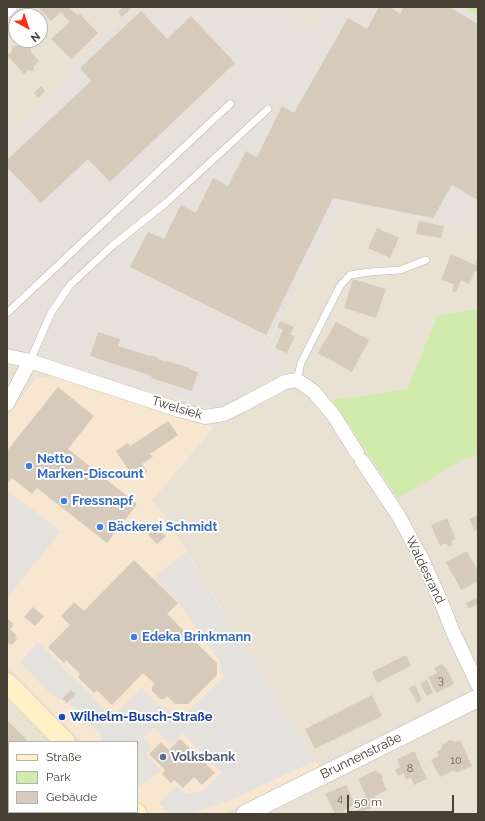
<!DOCTYPE html>
<html>
<head>
<meta charset="utf-8">
<style>
	body { margin:0 }
	#map { position:relative; width:485px; height:821px; overflow:hidden; background:#f4f0e6; font-family:Raleway,sans-serif }
	canvas { display:block }
	.frame { position:absolute; inset:0; border:8px solid #474035; pointer-events:none }
	.legend { position:absolute; left:8px; top:741px; width:130px; height:72px; box-sizing:border-box; background:#fff; border:1px solid #b5b3ae; margin:0; padding:5px 7px; list-style:none; font-size:12px; color:#474035 }
	.legend li { display:flex; align-items:center; gap:8px; height:20px }
	.legend b { width:20px; border:1px solid #b5b3ae }
	.north { position:absolute; left:8px; top:8px; width:40px; height:40px; box-sizing:border-box; background:#fff; border:1px solid #b5b3ae; border-radius:50%; rotate:141deg; font-size:11px; font-weight:700; line-height:16px; text-align:center; color:#474035 }
	.north::after { content:''; display:block; margin:auto; width:14px; height:18px; background:#ff3112; clip-path:polygon(50% 0,100% 100%,50% 72%,0 100%) }
	.scale { position:absolute; left:347px; top:795px; width:107px; height:18px; box-sizing:border-box; border:2px solid #474035; border-top:0; padding-left:5px; font-size:12px; line-height:14px; white-space:nowrap; color:#474035; -webkit-text-stroke:3px #fff; paint-order:stroke }
</style>
</head>
<body>
<div id="map">
<canvas width="485" height="821"></canvas>
<div class="frame"></div>
<ul class="legend">
<li><b style="height:5px;background:#fff0c5"></b>Straße</li>
<li><b style="height:11px;background:#d0ebac"></b>Park</li>
<li><b style="height:11px;background:#d6cbbb"></b>Gebäude</li>
</ul>
<div class="north">N</div>
<div class="scale">50 m</div>
</div>
<script>
const context = document.querySelector('canvas').getContext('2d');
context.lineJoin = 'round';
function fillPath(path, color) {
  context.fillStyle = color;
  context.fill(path, 'evenodd');
}
function poly(rows) {
  const path = new Path2D();
  for (const r of rows) {
    path.moveTo(r[0], r[1]);
    for (let i = 2; i < r.length; i += 2) path.lineTo(r[i], r[i + 1]);
  }
  return path;
}
function strokePath(path, color, width, dash) {
  context.strokeStyle = color;
  context.lineWidth = width;
  context.lineCap = dash ? 'butt' : 'round';
  context.setLineDash(dash || []);
  context.stroke(path);
}
function write(font, color, halo, rows, align = 'center') {
  context.font = font + ' Raleway,sans-serif';
  context.lineWidth = 4;
  context.setLineDash([]);
  context.textBaseline = 'middle';
  context.strokeStyle = halo;
  context.fillStyle = color;
  for (const [text, x, y, turn = 0] of rows) {
    context.save();
    context.translate(x, y);
    context.rotate((+turn || 0) * Math.PI / 180);
    context.textAlign = isNaN(turn) ? turn : align;
    if (halo) context.strokeText(text, 0, 0);
    context.fillText(text, 0, 0);
    context.restore();
  }
}
fillPath(poly([
	[7,7,135,7,74,62,70,76,7,138],
	[16,16,40,16,40,40,16,40],
	[284,7,327,7,311,30],
	[343,203,478,230,478,309,437,316,407,389,332,400,462,460,478,455,478,814,222,814,233,810,319,768,164,515,152,501,36,379,7,417,7,349,17,349,209,408,266,346,306,276],
	[7,665,83,742,9,742,9,812,137,812,137,799,151,814,7,814]
]), '#e8e1d4');
fillPath(poly([
	[54,375,148,403,214,427,152,501,164,515,320,768,233,810,222,814,151,814,137,799,137,742,83,742,7,665,7,417,37,379]
]), '#f7e6d0');
fillPath(poly([
	[135,7,284,7,311,30,327,7,463,7,478,17,478,230,343,203,306,276,266,345,286,354,283,368,253,388,227,404,210,408,17,349,7,349,7,138,70,76,74,62]
]), '#e6e1db');
fillPath(poly([
	[463,7,478,7,478,17],
	[478,309,478,455,462,460,398,498,332,400,407,389,437,316]
]), '#d0ebac');
fillPath(poly([
	[7,491,61,531,7,598],
	[186,552,315,761,228,801,193,812,180,814,170,814,159,803,177,786,185,794,203,791,222,773,183,733,171,745,154,728,144,737,152,747,145,754,161,771,137,788,137,742,99,742,103,737,69,703,52,695,20,662,38,642,112,717,142,688,158,704,173,711,190,711,223,677,220,661,180,604,154,577]
]), '#e5e2de');
fillPath(poly([
	[38,7,69,7,77,15,79,13,98,33,71,59,51,39,70,22,61,12,51,21],
	[120,7,133,7,122,17,118,12,122,8],
	[379,7,389,7,400,14,404,7,449,7,478,24,478,200,452,185,433,218,333,198,266,335,130,267,148,232,164,239,181,205,196,213,213,178,228,186,246,151,257,157,282,106,294,113,348,18,367,29],
	[141,11,167,39,191,16,235,63,110,182,88,159,41,203,7,167,7,160,91,81,80,68],
	[22,42,26,46,31,46,31,52,39,61,34,66,33,71,28,70,24,74,7,55,12,51,12,46,17,46],
	[41,86,45,91,38,98,34,93],
	[419,221,444,226,441,238,416,234],
	[377,228,399,238,390,258,368,248],
	[451,254,475,265,478,257,478,272,475,271,469,284,461,280,456,292,452,291,454,284,441,280],
	[353,279,386,289,376,318,344,308],
	[280,321,294,327,290,334,295,336,287,353,275,348,283,330,287,332,277,327],
	[336,322,369,340,352,372,318,353],
	[98,332,120,339,118,346,150,356,150,355,157,357,158,359,166,362,167,361,190,368,189,369,198,372,192,391,151,378,152,376,90,356],
	[58,387,94,416,68,449,137,504,107,543,37,488,32,494,12,478,7,485,7,451],
	[168,421,178,435,150,454,153,457,142,464,147,472,135,480,116,451,128,443,130,446],
	[478,515,478,530,475,531,469,519],
	[447,518,456,539,451,541,453,545,448,547,446,543,440,546,431,525],
	[157,527,166,536,157,544,148,535],
	[467,551,478,571,478,581,461,590,446,562],
	[134,560,178,603,167,614,217,663,217,675,188,704,175,704,167,696,164,699,160,699,152,691,152,687,155,684,143,673,112,705,97,690,94,693,78,677,80,674,66,660,64,663,48,647,70,625,61,616,74,602,84,611],
	[478,597,478,604,468,609,466,603],
	[33,607,44,616,35,626,24,617],
	[7,618,14,625,10,629,16,635,15,637,17,639,12,645,9,643,7,645],
	[406,655,411,666,377,683,372,672],
	[443,664,445,668,446,668,454,684,436,693,428,677,437,673,434,668],
	[427,680,433,693,427,696,420,684],
	[415,685,422,700,417,703,409,688],
	[71,690,76,694,67,703,62,699],
	[372,695,382,716,315,749,305,729],
	[7,720,29,742,9,742,9,750,7,748],
	[180,739,197,755,200,752,209,761,206,764,215,773,202,785,194,777,183,788,174,780,171,783,162,774,165,770,149,754,161,742,169,750],
	[450,740,455,742,460,740,472,766,456,773,455,770,440,777,431,760,439,756,437,752,441,749,443,744],
	[414,751,427,779,414,785,411,778,406,780,403,773,398,776,395,770,400,767,397,760],
	[376,770,378,773,380,773,383,778,382,780,387,790,375,796,379,804,365,811,367,814,359,814,356,809,363,806,360,799,366,796,358,779],
	[346,785,355,804,344,810,346,814,338,814,337,813,335,814,325,794],
	[65,812,92,812,94,814,67,814]
]), '#d6cbbb');
const service = poly([
	[7,313,230,104],
	[30,361,51,313,70,285,112,246,167,202,268,109],
	[297,380,301,363,340,286,350,275,370,272,400,270,426,260]
]);
const minor = poly([
	[7,10,10,7],
	[7,356,30,361,179,410,205,417,224,414,242,405,285,382,297,380,314,392,334,416,357,453],
	[7,404,30,361],
	[362,461,398,515,422,559,442,604,452,630,478,685]
]);
const tertiary = poly([
	[245,814,478,698]
]);
const secondary = poly([
	[7,683,65,742],
	[135,812,137,814]
]);
strokePath(service, '#c0b7a8', 8);
strokePath(minor, '#c0b7a8', 15);
strokePath(tertiary, '#c0b7a8', 19);
strokePath(secondary, '#dac695', 21);
strokePath(service, '#fff', 7);
strokePath(minor, '#fff', 14);
strokePath(tertiary, '#fff', 18);
strokePath(secondary, '#fff0c5', 20);
for (const [x, y, r, color] of [
	[29,466,4,"#3f7fe0"],
	[64,501,4,"#3f7fe0"],
	[100,527,4,"#3f7fe0"],
	[134,637,4,"#3f7fe0"],
	[62,717,4,"#1a4fb4"],
	[163,757,4,"#5c6f8a"]
]) {
  const dot = new Path2D();
  dot.arc(x, y, r, 0, 2 * Math.PI);
  context.fillStyle = color;
  context.fill(dot);
  strokePath(dot, '#fff', 1.5);
}
write('11px', '#6b6356', null, [
	["3",441,681],
	["10",456,761],
	["8",410,769],
	["4",340,799]
]);
write('13px', '#474035', '#fff', [
	["Twelsiek",177,408,17],
	["Waldesrand",425,570,64],
	["Brunnenstraße",361,756,-26]
]);
write('bold 13px', '#366cbe', '#fff', [
	["Netto",37,459],
	["Marken-Discount",37,474],
	["Fressnapf",72,501],
	["Bäckerei Schmidt",108,527],
	["Edeka Brinkmann",142,637]
], 'left');
write('bold 13px', '#164399', '#fff', [
	["Wilhelm-Busch-Straße",70,717]
], 'left');
write('bold 13px', '#4e5e75', '#fff', [
	["Volksbank",171,757]
], 'left');
</script>
</body>
</html>
